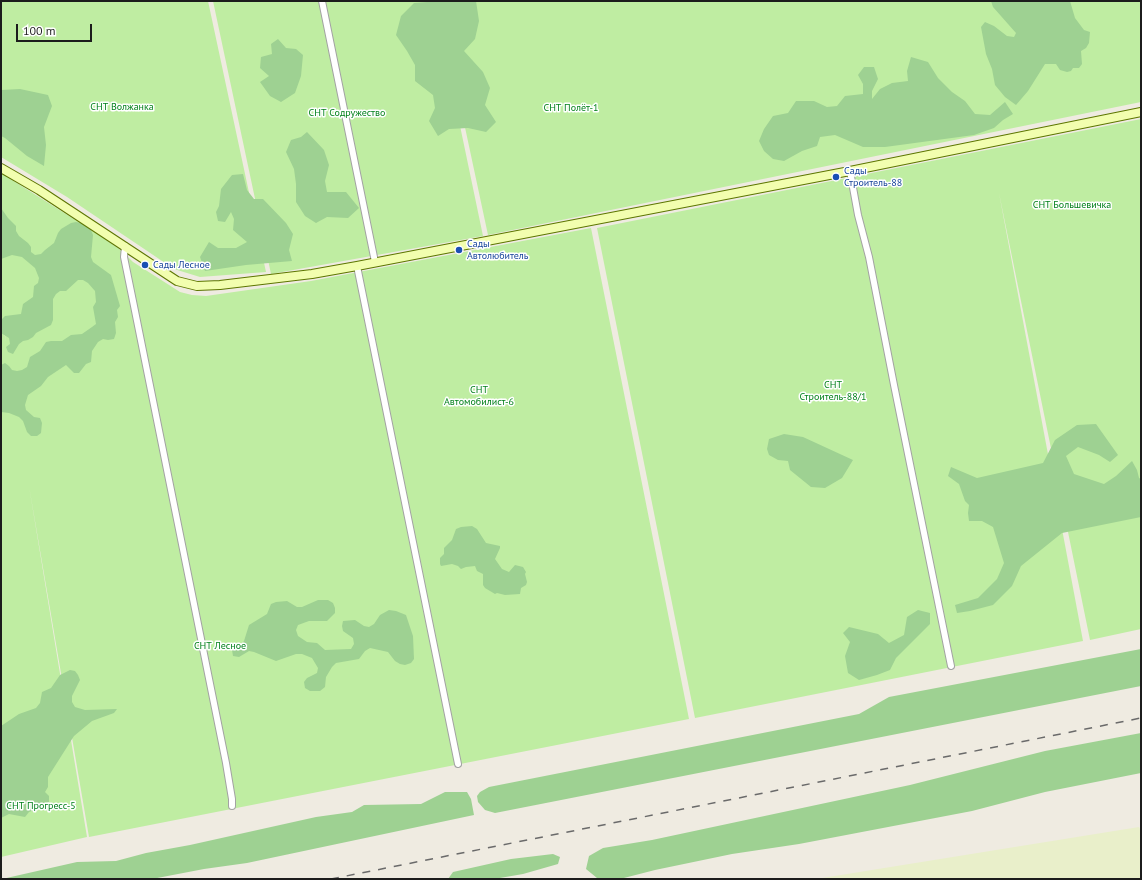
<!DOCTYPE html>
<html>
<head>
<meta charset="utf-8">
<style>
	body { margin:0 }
	#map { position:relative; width:1142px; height:880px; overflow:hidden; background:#efebe1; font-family:"PT Sans",sans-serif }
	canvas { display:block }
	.frame { position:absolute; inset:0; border:2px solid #1c1c1c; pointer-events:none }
	.scale { position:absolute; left:16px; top:24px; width:76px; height:18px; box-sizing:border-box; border:2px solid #1c1c1c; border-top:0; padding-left:5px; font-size:12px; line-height:14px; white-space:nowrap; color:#1c1c1c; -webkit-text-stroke:3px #fff; paint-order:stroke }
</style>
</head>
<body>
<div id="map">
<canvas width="1142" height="880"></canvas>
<div class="frame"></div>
<div class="scale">100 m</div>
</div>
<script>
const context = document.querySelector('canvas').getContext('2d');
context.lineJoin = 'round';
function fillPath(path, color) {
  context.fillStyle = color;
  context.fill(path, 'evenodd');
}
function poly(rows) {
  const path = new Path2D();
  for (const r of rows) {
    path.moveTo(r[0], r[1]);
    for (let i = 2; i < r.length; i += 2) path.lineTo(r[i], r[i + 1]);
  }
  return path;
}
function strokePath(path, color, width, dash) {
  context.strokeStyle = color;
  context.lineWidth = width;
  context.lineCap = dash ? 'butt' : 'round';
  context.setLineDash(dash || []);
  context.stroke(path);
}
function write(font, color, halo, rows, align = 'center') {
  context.font = font + ' "PT Sans",sans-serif';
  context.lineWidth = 3;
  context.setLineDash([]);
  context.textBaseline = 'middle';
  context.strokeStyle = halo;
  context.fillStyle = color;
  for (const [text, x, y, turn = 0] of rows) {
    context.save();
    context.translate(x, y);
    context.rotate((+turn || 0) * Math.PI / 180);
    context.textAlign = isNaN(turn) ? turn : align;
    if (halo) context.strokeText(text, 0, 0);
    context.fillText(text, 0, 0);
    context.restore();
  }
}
fillPath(poly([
	[1139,827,1141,831,1141,879,816,879]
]), '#e9efca');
fillPath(poly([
	[1,1,208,1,266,272,200,277,174,269,67,197,1,157],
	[213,1,434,1,483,236,271,274],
	[438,1,1141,1,1141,102,488,235],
	[1141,119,1141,629,1090,640,999,193,1083,641,695,718,597,228],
	[1,173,96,233,122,251,133,262,180,292,192,295,206,296,311,281,591,228,689,719,89,837,29,486,87,837,1,857,1,316,6,342,1,311]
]), '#bfeda2');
fillPath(poly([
	[440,1,476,1,479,21,475,39,464,51,483,72,490,88,485,105,496,122,486,132,468,128,449,129,438,136,429,121,435,108,433,95,415,81,415,65,407,51,396,35,401,16,414,3],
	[991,1,1070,1,1075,18,1084,30,1090,32,1089,43,1086,48,1081,51,1082,64,1079,68,1073,68,1071,71,1067,72,1060,70,1056,64,1045,64,1028,91,1016,105,1005,97,995,85,992,69,986,54,981,27,985,22,994,26,1007,36,1014,37,1016,33,993,7],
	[278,39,286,48,296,49,303,55,301,76,295,93,281,102,270,96,260,82,269,76,260,68,261,57,272,54,271,44],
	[911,57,928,62,938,78,952,92,965,101,975,114,990,115,1005,102,1013,114,1003,120,994,128,974,135,885,147,863,147,835,135,820,137,817,146,802,151,784,161,773,159,764,151,759,141,764,129,773,116,788,113,796,101,814,101,827,107,837,106,845,96,863,94,863,84,858,75,864,67,874,67,878,79,872,91,872,99,880,89,892,83,908,81,907,71],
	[20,89,48,95,52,106,44,127,46,145,44,166,27,156,5,138,1,136,1,90],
	[307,132,324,150,329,165,325,181,327,192,346,192,359,208,348,218,327,217,316,223,305,216,296,202,296,184,294,169,286,152,291,140,301,137],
	[243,174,247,190,254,199,263,199,286,223,293,234,289,250,292,261,246,265,205,271,200,257,209,242,218,248,236,248,247,242,233,230,234,219,231,212,225,222,218,221,216,212,219,206,221,189,232,175],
	[1,208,8,218,16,226,16,231,19,236,28,243,31,247,31,252,35,255,41,254,45,250,54,243,58,233,61,229,71,223,76,222,81,223,91,230,93,235,91,257,93,262,111,275,120,306,117,310,118,317,115,322,116,333,114,339,108,340,103,339,98,342,92,351,91,362,86,364,79,373,74,373,66,365,48,377,41,386,28,395,25,405,26,410,34,417,40,418,42,423,41,433,37,436,31,436,27,432,23,421,19,417,9,413,1,412,1,365,5,363,9,366,12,370,17,371,22,370,27,367,30,357,40,351,46,342,51,341,62,341,71,335,82,334,92,327,96,324,93,307,96,302,95,291,88,283,83,280,78,280,66,291,60,291,56,294,53,299,53,320,51,325,36,333,33,337,28,340,23,341,19,344,13,354,8,352,6,347,10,344,9,338,1,333,1,320,5,316,21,314,23,304,33,297,34,286,38,283,39,278,35,268,22,257,12,255,1,259],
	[1096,424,1118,455,1110,462,1099,455,1078,447,1066,456,1074,474,1104,484,1116,476,1132,461,1137,470,1139,478,1141,479,1141,517,1062,533,1021,566,1012,586,993,605,970,611,957,613,955,605,978,598,997,579,1004,563,993,527,982,521,969,521,968,513,969,505,965,501,959,484,948,476,951,467,977,478,1043,463,1055,440,1077,425],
	[784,434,803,437,853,460,842,478,825,488,811,487,790,470,788,461,778,460,769,455,767,449,769,439],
	[472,526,477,529,486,543,500,546,500,548,495,559,502,569,509,572,515,565,523,567,526,572,525,574,527,582,526,585,521,588,520,594,505,595,497,593,495,594,485,588,483,585,483,574,477,571,475,566,466,567,461,569,458,566,452,564,441,566,440,564,440,558,444,554,444,548,452,540,456,529,461,527],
	[318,600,328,600,333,603,335,608,335,613,327,621,309,621,298,625,296,630,298,636,307,642,317,643,325,650,351,649,354,644,353,638,343,631,342,626,343,621,355,620,364,626,369,627,374,624,380,615,389,610,396,611,406,615,413,636,414,659,411,663,405,665,400,664,395,661,388,652,370,648,365,651,359,659,336,663,332,667,326,677,325,687,320,691,310,691,305,688,304,682,307,678,317,673,318,668,312,658,302,654,296,654,276,661,254,652,249,651,239,657,233,656,232,650,236,646,241,645,244,641,249,625,267,614,271,604,276,602,287,601,297,607,302,607],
	[918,610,930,613,930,624,896,658,890,670,877,675,859,680,848,673,845,656,850,642,843,633,849,627,878,634,889,643,904,635,907,617],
	[1141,649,1141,686,495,813,485,810,478,802,477,796,480,792,489,787,859,714,889,697],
	[70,670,75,671,78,675,80,680,72,696,72,702,75,707,85,710,117,709,114,713,92,721,74,736,48,777,48,787,45,792,49,796,49,802,38,806,34,810,29,812,25,817,9,814,1,818,1,726,19,714,36,708,40,703,42,692,51,688,60,675],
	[1141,733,1141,773,1045,792,972,811,799,844,732,854,655,870,620,879,597,878,586,869,589,856,603,848,652,840,910,785,1045,751],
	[445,792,467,792,471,799,474,815,247,863,204,869,152,879,2,879,77,862,116,861,146,853,190,845,316,817,352,812,364,805,421,804],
	[553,854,560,857,558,864,523,874,494,879,448,879,453,872,511,859]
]), '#9ed192');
const street = poly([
	[322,1,375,262],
	[850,171,858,215,869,257,894,385,951,666],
	[125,246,124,257,134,306,226,763,232,799,232,806],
	[357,266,458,764]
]);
const secondary = poly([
	[1,168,39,190,177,281,197,286,220,285,312,274,357,266,850,171,1141,112]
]);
strokePath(street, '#a3a3a3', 8);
strokePath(secondary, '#5d7600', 10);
strokePath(street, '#fff', 6);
strokePath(secondary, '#f2feaf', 8);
strokePath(poly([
	[331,879,1141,718]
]), '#6a6a6a', 1.5, [8, 8]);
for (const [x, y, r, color] of [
	[836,177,4,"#1a4fb4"],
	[459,250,4,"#1a4fb4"],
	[145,265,4,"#1a4fb4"]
]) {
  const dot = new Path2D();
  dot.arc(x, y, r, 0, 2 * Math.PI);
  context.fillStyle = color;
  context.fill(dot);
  strokePath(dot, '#fff', 1.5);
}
write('10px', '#03811b', '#fff', [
	["СНТ Волжанка",122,107],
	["СНТ Полёт-1",571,108],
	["СНТ Содружество",347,113],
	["СНТ Большевичка",1072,205],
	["СНТ",833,385],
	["Строитель-88/1",833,397],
	["СНТ",479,390],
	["Автомобилист-6",479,402],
	["СНТ Лесное",220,646],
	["СНТ Прогресс-5",41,806]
]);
write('10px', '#164399', '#fff', [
	["Сады",844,171],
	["Строитель-88",844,183],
	["Сады",467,244],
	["Автолюбитель",467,256],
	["Сады Лесное",153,265]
], 'left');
</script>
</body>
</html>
